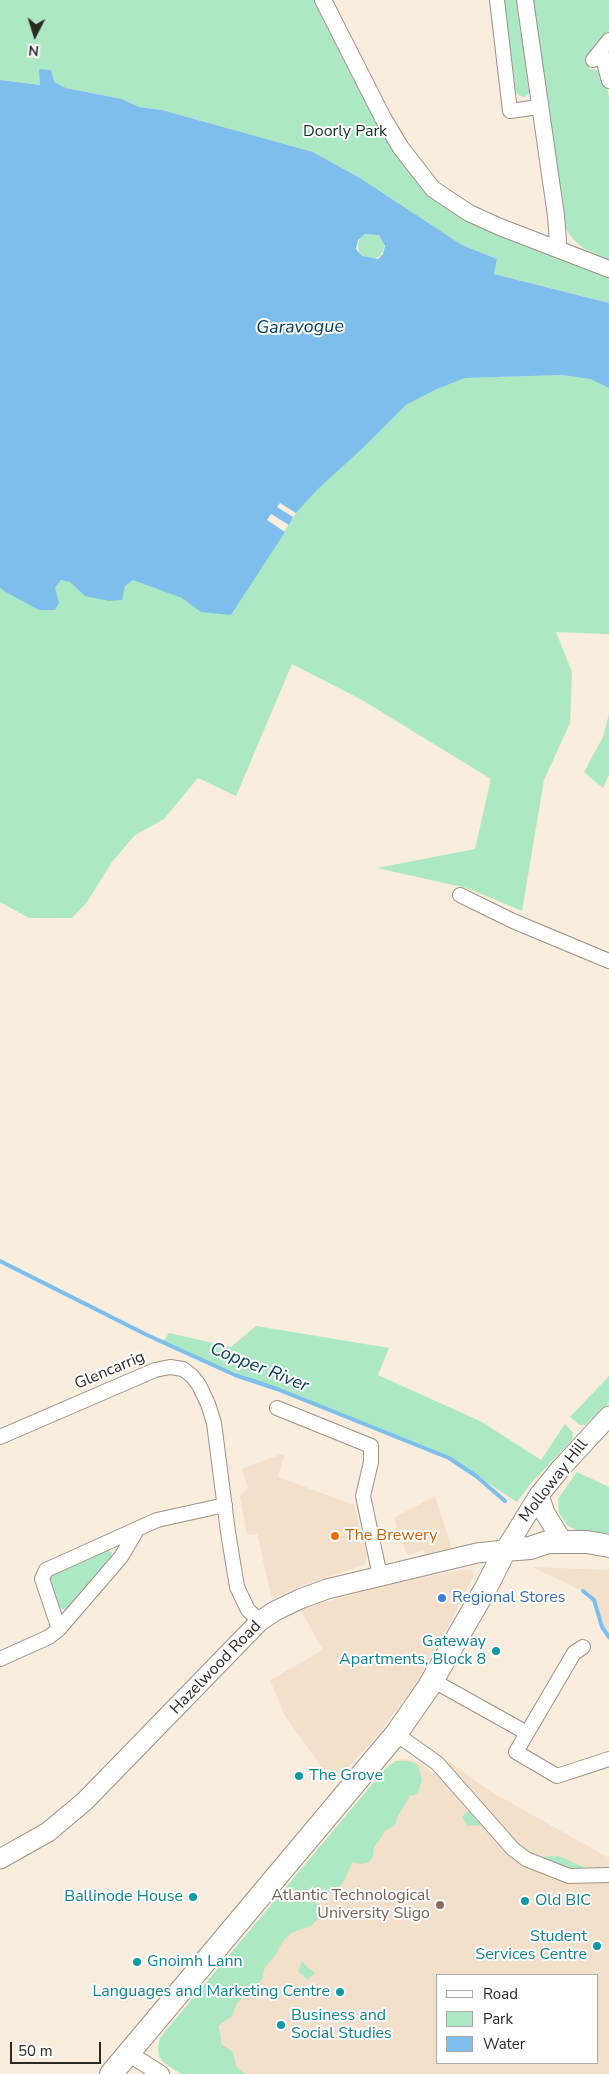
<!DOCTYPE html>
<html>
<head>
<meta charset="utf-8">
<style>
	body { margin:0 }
	#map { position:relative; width:609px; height:2074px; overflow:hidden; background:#f9eddd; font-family:"Nunito Sans",sans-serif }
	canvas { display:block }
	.legend { position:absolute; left:436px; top:1974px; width:162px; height:90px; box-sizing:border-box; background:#fff; border:1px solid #aba9a7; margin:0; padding:6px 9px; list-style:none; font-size:15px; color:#2c2822 }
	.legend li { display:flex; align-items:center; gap:10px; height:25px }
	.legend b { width:25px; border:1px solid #aba9a7 }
	.north { position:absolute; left:10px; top:10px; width:50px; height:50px; -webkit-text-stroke:4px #fff; paint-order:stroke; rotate:185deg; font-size:14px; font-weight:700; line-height:20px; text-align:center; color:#2c2822 }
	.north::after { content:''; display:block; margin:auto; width:18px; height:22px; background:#2c2822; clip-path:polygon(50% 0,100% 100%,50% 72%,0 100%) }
	.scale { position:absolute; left:10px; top:2042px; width:91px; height:22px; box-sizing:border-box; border:2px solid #2c2822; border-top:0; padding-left:6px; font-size:15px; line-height:18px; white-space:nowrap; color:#2c2822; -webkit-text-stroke:4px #fff; paint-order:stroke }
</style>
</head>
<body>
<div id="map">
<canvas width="609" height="2074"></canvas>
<ul class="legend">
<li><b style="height:6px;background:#fff"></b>Road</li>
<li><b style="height:14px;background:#ace8c4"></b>Park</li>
<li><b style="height:14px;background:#7dbeec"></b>Water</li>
</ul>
<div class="north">N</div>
<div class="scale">50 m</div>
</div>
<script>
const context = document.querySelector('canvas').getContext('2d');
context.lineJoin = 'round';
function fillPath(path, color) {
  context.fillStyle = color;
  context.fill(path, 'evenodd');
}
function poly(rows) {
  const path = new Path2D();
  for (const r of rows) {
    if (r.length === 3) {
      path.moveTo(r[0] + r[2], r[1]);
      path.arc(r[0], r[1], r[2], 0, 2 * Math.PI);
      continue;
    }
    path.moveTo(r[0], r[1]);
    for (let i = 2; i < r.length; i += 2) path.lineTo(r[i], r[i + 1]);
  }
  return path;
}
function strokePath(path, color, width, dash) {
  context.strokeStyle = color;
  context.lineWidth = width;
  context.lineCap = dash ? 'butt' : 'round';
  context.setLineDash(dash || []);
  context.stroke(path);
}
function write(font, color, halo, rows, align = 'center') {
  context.font = font + ' "Nunito Sans",sans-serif';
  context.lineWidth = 4;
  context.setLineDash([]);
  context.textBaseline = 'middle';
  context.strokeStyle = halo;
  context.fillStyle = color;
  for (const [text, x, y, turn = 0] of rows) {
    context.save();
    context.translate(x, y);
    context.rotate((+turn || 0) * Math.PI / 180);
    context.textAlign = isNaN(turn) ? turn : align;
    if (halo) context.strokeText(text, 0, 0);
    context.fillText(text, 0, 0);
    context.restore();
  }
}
fillPath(poly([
	[279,1455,284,1455,278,1477,354,1505,367,1556,364,1565,295,1588,272,1599,257,1534,247,1535,240,1496,248,1488,242,1469],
	[435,1496,452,1549,426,1556,424,1550,407,1555,394,1518],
	[532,1567,609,1570,609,1637,602,1627,593,1600,583,1591],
	[462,1570,471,1570,474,1575,445,1632,420,1675,421,1677,378,1735,333,1783,285,1716,270,1680,323,1650,300,1609,387,1585],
	[405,1759,419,1762,433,1774,447,1760,488,1790,609,1858,609,2074,186,2074,160,2038,385,1769,395,1761],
	[438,1975,598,1975,598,2063,438,2063]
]), '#f2e0cb');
fillPath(poly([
	[0,0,314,0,352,74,416,180,609,276,609,303,494,274,497,259,462,245,360,178,313,152,162,110,139,107,122,99,66,88,54,82,40,85,0,80],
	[503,0,519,0,532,91,525,97,520,96,516,92],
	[530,0,609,0,609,30,586,60,590,69,603,71,609,97,609,260,585,249,576,242,569,234,562,222],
	[371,246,13],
	[563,375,590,379,609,388,609,634,556,632,572,672,570,723,544,780,522,911,467,888,377,868,475,849,491,779,362,700,292,664,236,796,198,778,164,819,135,835,112,862,87,902,72,918,29,918,0,902,0,588,4,591,55,588,61,580,70,581,128,572,231,615,296,513,318,489,363,448,406,405,435,390,465,378],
	[609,714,609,775,603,788,584,772,603,737],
	[256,1326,389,1348,378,1375,482,1422,541,1460,565,1424,573,1433,572,1440,532,1482,517,1502,449,1458,162,1343,169,1333,231,1347],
	[609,1376,609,1403,585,1425,580,1425,570,1417],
	[577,1472,609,1487,609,1533,583,1534,567,1525,559,1513,558,1499],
	[106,1550,112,1552,111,1558,68,1611,62,1609,58,1606,50,1585,50,1578,56,1573],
	[395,1761,408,1761,418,1765,422,1780,418,1792,415,1795,410,1796,398,1816,394,1826,384,1831,383,1835,374,1847,373,1857,369,1862,361,1864,353,1862,343,1882,334,1892,327,1894,322,1891,315,1901,321,1907,321,1916,312,1925,291,1933,283,1941,275,1956,265,1967,262,1979,258,1984,237,2003,232,2016,218,2026,221,2036,221,2044,233,2052,236,2066,245,2074,181,2074,163,2062,159,2056,158,2048,160,2038,168,2028,385,1769],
	[469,1811,481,1825,468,1826,462,1817],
	[558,1856,566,1859,585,1868,569,1870,537,1857],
	[302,1961,309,1969,315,1972,308,1980,298,1971]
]), '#ace8c4');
fillPath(poly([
	[39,69,51,70,54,82,66,88,122,99,139,107,162,110,313,152,360,178,462,245,497,259,494,274,609,303,609,388,590,379,563,375,465,378,435,390,406,405,363,448,318,489,296,513,280,503,277,507,293,517,289,525,271,514,267,520,285,532,231,615,201,612,182,598,133,580,125,586,122,600,109,601,85,596,70,582,61,580,55,588,59,603,55,610,39,610,4,591,0,588,0,80,40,85],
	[365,234,379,235,385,246,383,254,378,259,362,256,356,249,358,240]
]), '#7dbeec');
strokePath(poly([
	[0,1261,147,1335,235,1375,277,1389,449,1458,476,1476,505,1501],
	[583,1591,594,1600,602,1627,609,1637]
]), '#7dbeec', 4);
const minor = poly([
	[497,0,510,111,539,107],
	[601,51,609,81],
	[593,60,609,40],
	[460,895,513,921,609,961],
	[277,1408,371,1446,371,1462,363,1496,380,1576],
	[0,1437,155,1370,170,1367,183,1369,192,1376,199,1385,208,1404,214,1423,228,1532,237,1587,248,1610,260,1621],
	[59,1629,121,1557,137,1530],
	[583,1647,574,1653,516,1752,557,1776,609,1759],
	[0,1659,49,1637,59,1629,42,1579,46,1570,157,1520,225,1505],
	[432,1680,527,1733],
	[396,1734,437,1763,513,1849,526,1859,569,1876,609,1875]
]);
const tertiary = poly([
	[323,0,383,118,401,148,433,189,469,213,500,227,609,269],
	[525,0,556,216,558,241,556,248],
	[128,2053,161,2074]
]);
const secondary = poly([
	[539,1495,545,1513,563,1542],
	[0,1859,48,1832,85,1801,260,1621,275,1611,300,1599,327,1589,477,1553,505,1550,539,1495,561,1468,609,1416]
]);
const trunk = poly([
	[111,2074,396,1734,428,1688,486,1588,505,1550,530,1548,548,1542,587,1542,609,1546]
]);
strokePath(minor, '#9d9183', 16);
strokePath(tertiary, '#9d9183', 18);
strokePath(secondary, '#9d9183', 21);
strokePath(trunk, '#9d9183', 24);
strokePath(minor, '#fff', 14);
strokePath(tertiary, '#fff', 16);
strokePath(secondary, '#fff', 19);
strokePath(trunk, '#fff', 22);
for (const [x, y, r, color] of [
	[335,1536,5,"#e8710a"],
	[442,1598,5,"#3f7fe0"],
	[496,1651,5,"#0f9aa8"],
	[299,1776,5,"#0f9aa8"],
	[193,1897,5,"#0f9aa8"],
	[525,1901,5,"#0f9aa8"],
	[440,1905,5,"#8d6e63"],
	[597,1946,5,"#0f9aa8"],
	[137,1962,5,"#0f9aa8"],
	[340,1992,5,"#0f9aa8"],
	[281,2025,5,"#0f9aa8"]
]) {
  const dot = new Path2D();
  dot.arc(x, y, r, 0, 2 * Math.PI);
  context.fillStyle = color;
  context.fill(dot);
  strokePath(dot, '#fff', 2);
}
write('16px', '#123221', '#fff', [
	["Doorly Park",345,132]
]);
write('16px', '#2c2822', '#fff', [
	["Glencarrig",110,1371,-23],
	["Molloway Hill",554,1481,-52],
	["Hazelwood Road",216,1668,-46]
]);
write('16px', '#c56008', '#fff', [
	["The Brewery",345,1536]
], 'left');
write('16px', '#366cbe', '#fff', [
	["Regional Stores",452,1598]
], 'left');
write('16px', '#0d838f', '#fff', [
	["Gateway",486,1642],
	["Apartments, Block 8",486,1660],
	["The Grove",309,1776,"left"],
	["Ballinode House",183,1897],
	["Old BIC",535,1901,"left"],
	["Student",587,1937],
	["Services Centre",587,1955],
	["Gnoimh Lann",147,1962,"left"],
	["Languages and Marketing Centre",330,1992],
	["Business and",291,2016,"left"],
	["Social Studies",291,2034,"left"]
], 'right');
write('16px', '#785e54', '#fff', [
	["Atlantic Technological",430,1896],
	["University Sligo",430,1914]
], 'right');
write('italic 18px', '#023957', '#fff', [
	["Garavogue",300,328,-1],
	["Copper River",259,1368,22]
]);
</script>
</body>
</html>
